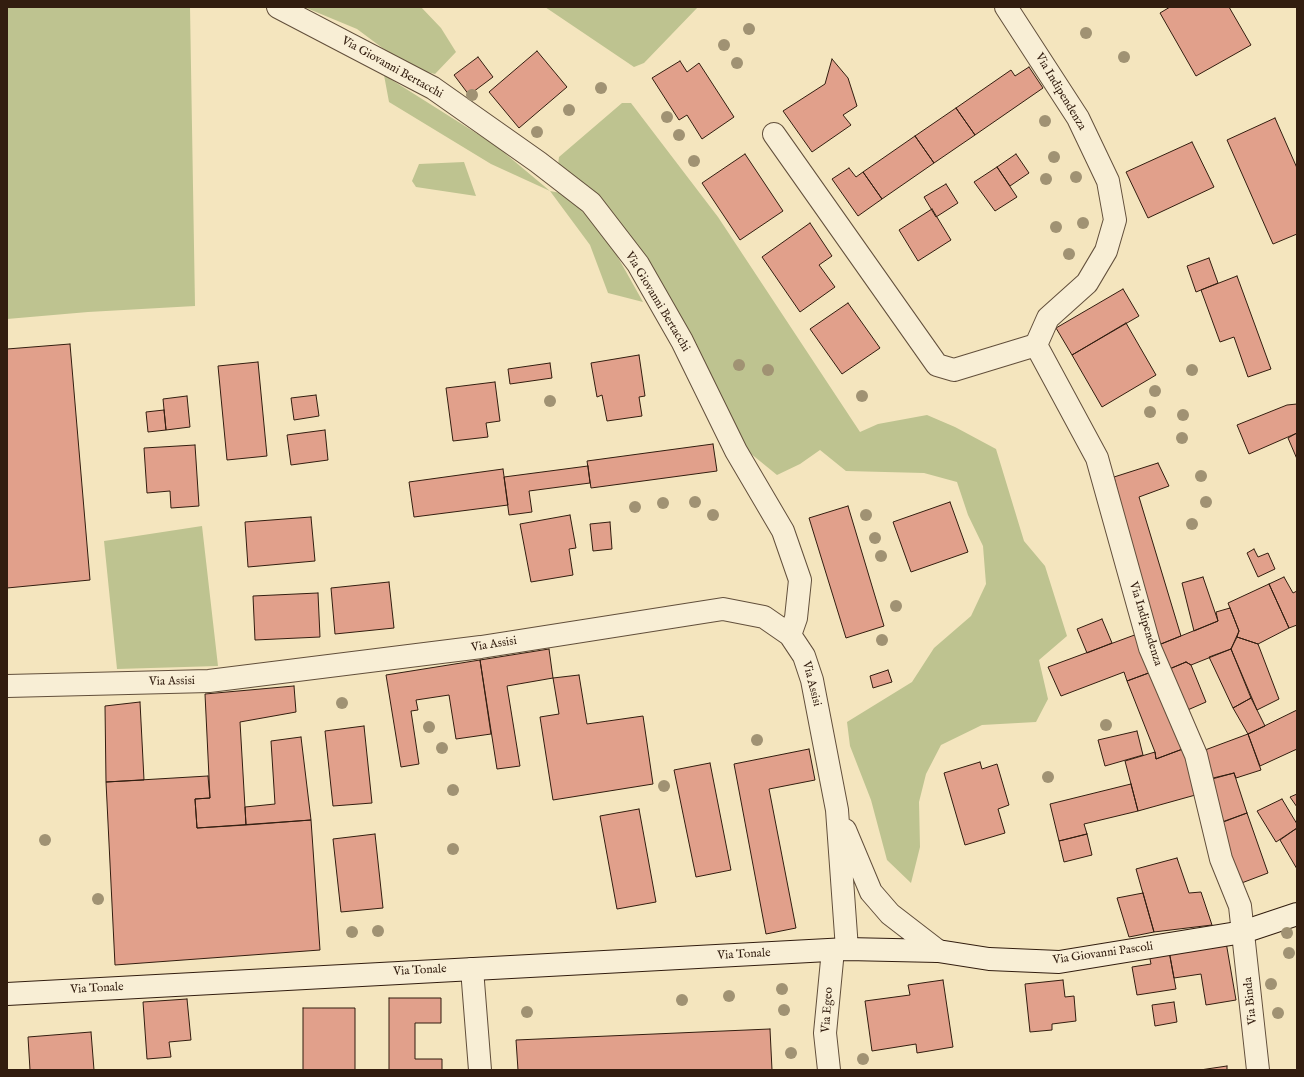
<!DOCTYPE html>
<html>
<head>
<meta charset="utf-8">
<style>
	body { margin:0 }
	#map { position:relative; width:1304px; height:1077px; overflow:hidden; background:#f4e5be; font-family:"IM FELL English",serif }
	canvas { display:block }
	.frame { position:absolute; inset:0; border:8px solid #321d0f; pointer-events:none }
</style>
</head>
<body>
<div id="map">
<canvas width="1304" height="1077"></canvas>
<div class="frame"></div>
</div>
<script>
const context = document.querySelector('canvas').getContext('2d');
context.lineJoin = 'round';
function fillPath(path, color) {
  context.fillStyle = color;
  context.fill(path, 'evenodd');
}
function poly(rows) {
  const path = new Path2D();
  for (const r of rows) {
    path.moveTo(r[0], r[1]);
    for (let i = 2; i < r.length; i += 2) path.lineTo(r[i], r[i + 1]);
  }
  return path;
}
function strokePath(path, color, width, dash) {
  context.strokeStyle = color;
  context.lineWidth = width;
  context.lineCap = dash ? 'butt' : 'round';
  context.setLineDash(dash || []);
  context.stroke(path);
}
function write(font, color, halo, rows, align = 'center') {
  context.font = font + ' "IM FELL English",serif';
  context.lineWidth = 3;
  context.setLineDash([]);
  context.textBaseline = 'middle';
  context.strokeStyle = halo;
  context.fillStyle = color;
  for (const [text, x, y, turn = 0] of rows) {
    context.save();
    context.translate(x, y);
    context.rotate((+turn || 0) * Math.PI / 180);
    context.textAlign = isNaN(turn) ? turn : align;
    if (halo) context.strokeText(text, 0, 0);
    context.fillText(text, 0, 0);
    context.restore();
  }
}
fillPath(poly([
	[7,7,190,7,195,306,88,312,7,319],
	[304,7,421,7,441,28,456,52,435,74,408,67,357,29],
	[545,7,698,7,644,63,634,67],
	[384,75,495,145,550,191,566,194,606,236,643,302,608,293,590,245,550,191,491,164,389,102],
	[622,103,631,103,718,217,860,432,878,424,927,415,955,427,996,449,1024,541,1045,566,1067,636,1039,660,1048,699,1036,722,982,725,941,745,926,774,919,802,920,847,911,883,887,860,871,800,850,746,847,722,912,682,934,648,971,616,986,584,983,546,968,515,957,482,924,473,846,471,820,450,800,464,777,475,750,453,646,264,558,165,559,157],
	[464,162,476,196,416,187,412,181,419,164],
	[202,526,218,666,117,669,104,541]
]), '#bec390');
const building = poly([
	[1170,7,1229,7,1251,45,1196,76,1160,13,1170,7],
	[537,51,567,87,519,128,489,92,537,51],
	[478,57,493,77,469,95,454,75,478,57],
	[832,59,848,78,857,106,843,115,851,125,812,152,783,111,825,84,832,59],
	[680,61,687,72,699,63,734,117,702,139,687,115,679,120,652,78,680,61],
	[1029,67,1043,88,975,135,956,108,1011,70,1015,76,1029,67],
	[956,108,975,135,934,163,915,136,956,108],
	[1275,118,1297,168,1297,234,1273,244,1227,140,1275,118],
	[915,136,934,163,882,199,863,172,915,136],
	[1192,142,1214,187,1148,218,1126,172,1192,142],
	[745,154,783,211,740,240,702,183,745,154],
	[1016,154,1029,173,1010,186,997,167,1016,154],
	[997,167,1017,197,995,211,974,182,997,167],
	[849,168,856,177,863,172,882,199,858,216,832,179,849,168],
	[946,184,958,203,936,217,924,197,946,184],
	[932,209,951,240,918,261,899,230,932,209],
	[810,223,832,256,819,265,835,287,800,312,762,257,810,223],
	[1209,258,1218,283,1196,292,1187,266,1209,258],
	[1237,276,1271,369,1248,377,1234,337,1220,342,1201,290,1237,276],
	[1123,289,1139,316,1072,355,1056,328,1123,289],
	[848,303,880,348,842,374,810,329,848,303],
	[1126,323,1156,375,1102,407,1072,355,1126,323],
	[70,344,90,580,7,588,7,349,70,344],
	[639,355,645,396,639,397,642,416,607,421,602,395,597,397,591,363,639,355],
	[258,362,267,456,227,460,218,366,258,362],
	[550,363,552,378,510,384,508,369,550,363],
	[495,382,500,421,486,423,488,437,453,441,446,388,495,382],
	[316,395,319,416,294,420,291,398,316,395],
	[187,396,190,427,166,430,163,399,187,396],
	[1297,404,1297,433,1249,454,1237,425,1287,405,1297,404],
	[164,410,166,430,148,432,146,412,164,410],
	[325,430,328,460,291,465,287,435,325,430],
	[1297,433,1297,459,1288,438,1297,433],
	[713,444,717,471,591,488,587,461,713,444],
	[195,445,199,506,171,508,170,491,147,493,144,448,195,445],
	[1158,463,1169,486,1139,497,1181,636,1156,646,1113,499,1119,497,1114,477,1158,463],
	[588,466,590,483,529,491,532,512,509,515,504,477,588,466],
	[503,469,508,505,414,517,409,482,503,469],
	[950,502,968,552,911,572,893,522,950,502],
	[848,506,884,626,846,638,809,518,848,506],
	[570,515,576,548,569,549,573,575,531,582,520,524,570,515],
	[311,517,315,561,248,567,245,522,311,517],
	[610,522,612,549,593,551,590,524,610,522],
	[1254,549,1258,557,1268,553,1275,569,1258,577,1247,553,1254,549],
	[1203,577,1218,621,1194,631,1182,583,1203,577],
	[1284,577,1293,593,1297,591,1297,625,1289,628,1269,584,1284,577],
	[389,582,394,628,335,634,331,588,389,582],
	[1269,584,1289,628,1258,644,1237,637,1239,631,1228,603,1269,584],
	[318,593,320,637,255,640,253,596,318,593],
	[1230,608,1239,631,1231,649,1191,665,1186,662,1167,670,1156,646,1218,621,1216,612,1230,608],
	[1102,619,1112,643,1087,653,1077,629,1102,619],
	[1140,633,1154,671,1127,681,1124,672,1061,696,1048,667,1140,633],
	[1237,637,1258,644,1279,699,1257,710,1231,649,1237,637],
	[549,649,553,678,507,686,520,766,497,769,480,660,549,649],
	[1231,649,1251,698,1233,708,1209,657,1231,649],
	[480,660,491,734,456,739,449,695,416,700,418,710,411,711,419,764,401,767,386,675,480,660],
	[1186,662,1191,665,1206,702,1183,712,1167,670,1186,662],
	[888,670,892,682,873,688,870,676,888,670],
	[1154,671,1188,747,1156,759,1155,752,1127,681,1154,671],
	[579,675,587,724,643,716,653,784,553,800,540,717,559,714,553,678,579,675],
	[294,686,296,712,240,722,246,825,197,828,195,799,210,798,205,694,294,686],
	[1251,698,1265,726,1248,734,1233,708,1251,698],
	[140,702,144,780,106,782,105,706,140,702],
	[1297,710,1297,749,1260,766,1248,734,1297,710],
	[364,726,372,803,333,806,325,731,364,726],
	[1137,731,1143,755,1105,766,1098,740,1137,731],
	[1248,734,1261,770,1236,778,1234,773,1212,779,1205,750,1248,734],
	[301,737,311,820,246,825,245,807,275,804,271,741,301,737],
	[1188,747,1199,794,1138,811,1125,761,1155,752,1156,759,1188,747],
	[809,749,815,780,769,789,796,928,766,934,734,764,809,749],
	[980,762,982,769,997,764,1009,805,998,809,1005,833,965,845,944,773,980,762],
	[710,763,731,870,696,877,674,770,710,763],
	[1234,773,1247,813,1222,822,1209,779,1234,773],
	[208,776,210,798,195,799,197,828,311,820,320,950,115,965,106,782,208,776],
	[1131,784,1138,811,1084,824,1087,834,1059,841,1050,804,1131,784],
	[1297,794,1297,807,1290,797,1297,794],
	[1282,799,1297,824,1297,828,1276,842,1257,811,1282,799],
	[639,809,656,902,617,909,600,816,639,809],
	[1247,813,1268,873,1239,884,1218,824,1247,813],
	[1297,828,1297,869,1280,840,1297,828],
	[375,834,383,908,341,912,333,839,375,834],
	[1087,834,1092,855,1064,862,1059,841,1087,834],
	[1177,858,1189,893,1201,892,1212,925,1154,932,1136,869,1177,858],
	[1143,893,1154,932,1129,937,1117,898,1143,893],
	[1226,942,1236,1000,1206,1005,1201,974,1174,978,1169,951,1226,942],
	[1169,951,1176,989,1137,995,1132,967,1151,964,1149,954,1169,951],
	[943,980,953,1047,917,1053,916,1044,872,1051,865,1001,910,995,908,985,943,980],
	[1063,980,1065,997,1074,996,1076,1021,1052,1024,1052,1030,1030,1032,1025,984,1063,980],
	[389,998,441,998,441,1023,415,1023,415,1059,442,1059,442,1070,389,1070,389,998],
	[187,999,191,1040,169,1042,171,1057,147,1059,143,1002,187,999],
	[1174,1002,1177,1022,1155,1026,1152,1005,1174,1002],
	[303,1008,355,1008,355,1070,303,1070,303,1008],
	[770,1029,772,1070,518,1070,516,1040,770,1029],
	[91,1032,94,1070,30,1070,28,1037,91,1032],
	[1227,1066,1227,1070,1200,1070,1227,1066]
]);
fillPath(building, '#e1a08b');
strokePath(building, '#321d0f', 1);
const street = poly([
	[278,7,433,88,538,162,591,203,638,264,682,341,736,451,783,531,800,580,796,618,790,635],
	[1006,7,1078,118,1108,181,1115,220,1106,251,1087,283,1048,318,1036,345,1097,458,1150,648,1196,755,1221,859,1240,906,1258,1070],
	[774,134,937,365,954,370,1036,345],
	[7,686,209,681,481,647,723,609,764,617,790,635,804,656,812,680,837,810,847,949],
	[845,830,871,892,890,914,938,951],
	[472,969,480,1070],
	[829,1070,825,1033,833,950]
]);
const secondary = poly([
	[7,994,847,949,938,951,989,959,1059,962,1243,932,1297,914]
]);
strokePath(street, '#624f3b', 24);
strokePath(secondary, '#321d0f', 24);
strokePath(street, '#f8eed5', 22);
strokePath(secondary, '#f8eed5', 22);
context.fillStyle = '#a09273';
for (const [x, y] of [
	[749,29],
	[1086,33],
	[724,45],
	[1124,57],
	[737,63],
	[601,88],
	[472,95],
	[569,110],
	[667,117],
	[1045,121],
	[537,132],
	[679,135],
	[1054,157],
	[694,161],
	[1076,177],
	[1046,179],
	[1083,223],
	[1056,227],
	[1069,254],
	[739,365],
	[768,370],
	[1192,370],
	[1155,391],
	[862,396],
	[550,401],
	[1150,412],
	[1183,415],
	[1182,438],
	[1201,476],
	[695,502],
	[1206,502],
	[663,503],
	[635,507],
	[713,515],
	[866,515],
	[1192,524],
	[875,538],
	[881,556],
	[896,606],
	[882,640],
	[342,703],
	[1106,725],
	[429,727],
	[757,740],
	[442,748],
	[1048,777],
	[664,786],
	[453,790],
	[45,840],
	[453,849],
	[98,899],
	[378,931],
	[352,932],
	[1287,933],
	[1289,953],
	[1271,984],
	[782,989],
	[729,996],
	[682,1000],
	[784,1010],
	[527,1012],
	[1278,1013],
	[791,1053],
	[863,1059]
]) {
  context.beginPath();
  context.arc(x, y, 6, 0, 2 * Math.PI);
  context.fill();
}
write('12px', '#321d0f', '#f8eed5', [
	["Via Giovanni Bertacchi",392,68,29],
	["Via Indipendenza",1060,92,59],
	["Via Giovanni Bertacchi",657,302,59],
	["Via Indipendenza",1145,624,73],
	["Via Assisi",494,645,-9],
	["Via Assisi",172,682,-1],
	["Via Assisi",811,684,76],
	["Via Giovanni Pascoli",1103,954,-8],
	["Via Tonale",744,955,-3],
	["Via Tonale",420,971,-3],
	["Via Tonale",97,989,-3],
	["Via Binda",1251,1001,-96],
	["Via Egeo",828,1010,-86]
]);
</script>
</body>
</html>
